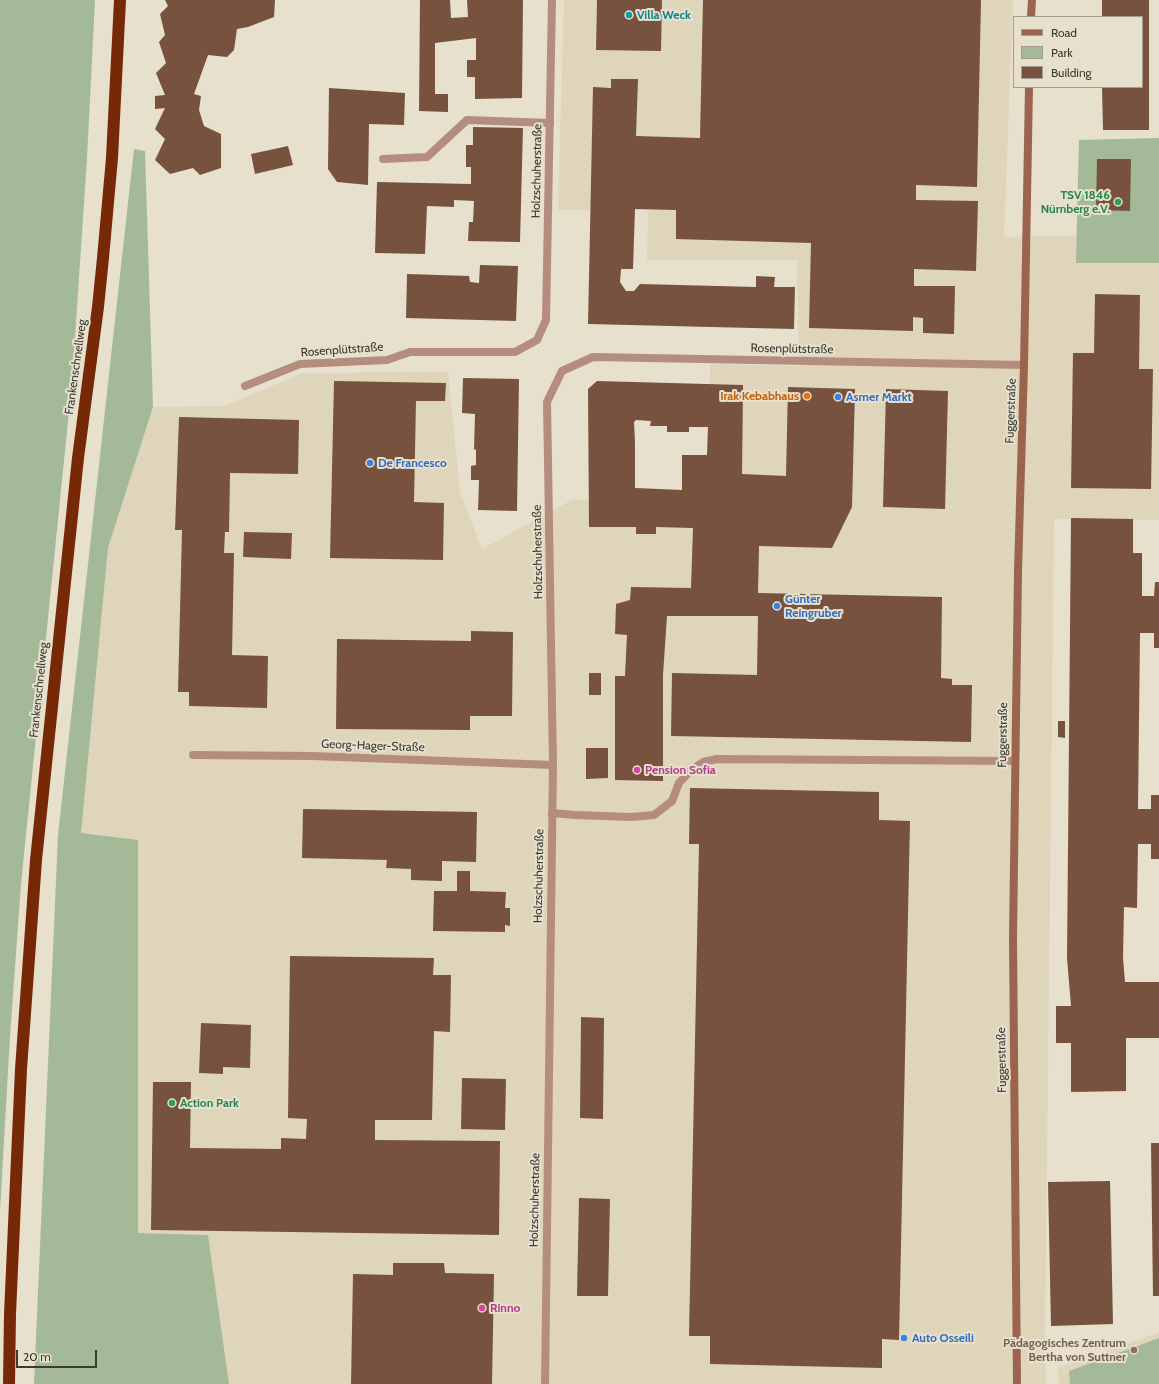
<!DOCTYPE html>
<html>
<head>
<meta charset="utf-8">
<style>
	body { margin:0 }
	#map { position:relative; width:1159px; height:1384px; overflow:hidden; background:#e6e0cd; font-family:Cabin,sans-serif }
	canvas { display:block }
	.legend { position:absolute; left:1013px; top:16px; width:130px; height:72px; box-sizing:border-box; background:#e6e0cd; border:1px solid #a29e8f; margin:0; padding:5px 7px; list-style:none; font-size:12px; color:#3c3a32 }
	.legend li { display:flex; align-items:center; gap:8px; height:20px }
	.legend b { width:20px; border:1px solid #a29e8f }
	.scale { position:absolute; left:16px; top:1350px; width:81px; height:18px; box-sizing:border-box; border:2px solid #3c3a32; border-top:0; padding-left:5px; font-size:12px; line-height:14px; white-space:nowrap; color:#3c3a32; -webkit-text-stroke:3px #e6e0cd; paint-order:stroke }
</style>
</head>
<body>
<div id="map">
<canvas width="1159" height="1384"></canvas>
<ul class="legend">
<li><b style="height:5px;background:#9c634f"></b>Road</li>
<li><b style="height:11px;background:#a4b998"></b>Park</li>
<li><b style="height:11px;background:#77523e"></b>Building</li>
</ul>
<div class="scale">20 m</div>
</div>
<script>
const context = document.querySelector('canvas').getContext('2d');
context.lineJoin = 'round';
function fillPath(path, color) {
  context.fillStyle = color;
  context.fill(path, 'evenodd');
}
function poly(rows) {
  const path = new Path2D();
  for (const r of rows) {
    path.moveTo(r[0], r[1]);
    for (let i = 2; i < r.length; i += 2) path.lineTo(r[i], r[i + 1]);
  }
  return path;
}
function strokePath(path, color, width, dash) {
  context.strokeStyle = color;
  context.lineWidth = width;
  context.lineCap = dash ? 'butt' : 'round';
  context.setLineDash(dash || []);
  context.stroke(path);
}
function write(font, color, halo, rows, align = 'center') {
  context.font = font + ' Cabin,sans-serif';
  context.lineWidth = 4;
  context.setLineDash([]);
  context.textBaseline = 'middle';
  context.strokeStyle = halo;
  context.fillStyle = color;
  for (const [text, x, y, turn = 0] of rows) {
    context.save();
    context.translate(x, y);
    context.rotate((+turn || 0) * Math.PI / 180);
    context.textAlign = isNaN(turn) ? turn : align;
    if (halo) context.strokeText(text, 0, 0);
    context.fillText(text, 0, 0);
    context.restore();
  }
}
fillPath(poly([
	[564,0,1013,0,1004,237,1159,234,1159,520,1054,519,1045,1340,1046,1384,229,1384,208,1235,138,1233,138,840,81,834,108,548,153,407,225,406,302,373,448,372,460,492,482,549,572,500,710,502,710,364,799,366,797,260,647,260,648,210,558,210],
	[1159,1333,1159,1384,1059,1384,1058,1367]
]), '#ded5bb');
fillPath(poly([
	[0,0,95,0,87,158,72,382,21,884,10,1036,0,1211],
	[1159,138,1159,263,1076,263,1079,140],
	[134,149,145,151,153,407,108,548,81,833,138,840,138,1233,208,1235,229,1384,34,1384,58,835],
	[1159,1338,1159,1384,1070,1384,1069,1371]
]), '#a4b998');
fillPath(poly([
	[165,0,275,0,274,17,248,27,237,29,234,50,227,57,208,55,194,94,201,96,199,110,204,126,221,134,221,168,200,175,193,168,170,174,155,160,165,139,155,129,165,108,155,109,155,96,165,95,156,73,166,63,159,42,165,35,160,14,168,6],
	[420,0,450,0,451,18,468,17,467,0,523,0,522,98,475,99,475,77,467,77,467,60,476,60,476,38,435,43,435,94,448,94,448,112,419,111],
	[597,0,662,0,661,51,596,50],
	[703,0,981,0,977,187,916,185,916,200,978,201,976,271,914,269,914,286,955,286,954,334,923,333,923,318,913,317,913,331,809,328,811,243,676,239,676,210,635,209,633,269,621,269,620,282,626,291,634,291,640,284,756,287,756,276,775,277,774,287,795,287,794,329,588,324,593,87,611,88,611,79,638,79,636,136,700,138],
	[1102,0,1149,0,1149,130,1103,130,1102,87,1142,87,1142,17,1102,17],
	[329,88,405,93,404,125,369,124,368,185,337,182,328,169],
	[473,127,523,128,520,242,468,241,469,222,473,222,474,201,454,200,454,207,427,206,425,254,375,253,377,182,471,184,471,167,466,167,466,145,473,145],
	[288,146,293,165,255,174,251,154],
	[1097,159,1131,159,1130,211,1096,210],
	[480,265,518,266,516,321,406,318,407,274,469,276,470,282,479,283],
	[1095,294,1140,295,1139,369,1153,369,1151,489,1071,488,1073,353,1094,353],
	[463,378,519,379,517,511,478,510,479,480,471,480,471,466,476,465,476,449,474,450,475,414,462,413],
	[334,381,446,383,445,401,416,401,414,502,444,503,443,560,330,558],
	[597,381,743,385,742,474,786,476,788,387,855,389,852,507,832,548,759,546,758,593,942,597,941,678,952,679,952,685,972,685,971,742,671,736,672,673,757,675,758,616,667,616,663,675,663,781,615,780,615,676,625,676,627,635,615,634,616,604,630,600,631,587,691,588,693,528,656,527,656,534,636,534,636,527,589,527,588,389],
	[636,420,651,421,650,426,667,426,667,432,689,432,689,427,708,427,707,455,682,455,682,490,635,488,635,442,634,422],
	[886,389,948,391,945,509,883,507],
	[179,417,299,420,298,474,230,473,229,532,225,532,224,553,234,553,232,655,268,656,267,708,189,706,189,692,178,692,182,530,175,530],
	[1071,518,1133,519,1133,553,1142,553,1142,596,1154,596,1155,582,1159,582,1159,648,1154,648,1154,633,1140,633,1138,809,1151,809,1151,795,1159,795,1159,859,1151,859,1151,844,1138,844,1137,908,1124,907,1123,958,1125,982,1159,982,1159,1038,1126,1038,1126,1091,1071,1092,1071,1043,1056,1043,1056,1006,1071,1006,1067,958],
	[244,532,292,533,291,559,243,557],
	[471,631,513,632,512,716,470,716,470,730,336,729,337,639,471,641],
	[589,673,601,673,601,695,589,695],
	[1058,721,1065,721,1065,738,1058,737],
	[586,748,608,748,608,778,586,779],
	[690,788,879,792,879,820,910,821,899,1340,882,1339,882,1368,710,1364,710,1336,689,1336,699,844,689,844],
	[303,809,477,812,476,862,442,861,442,881,411,880,411,869,386,868,387,860,302,858],
	[457,871,470,871,470,891,506,892,505,908,510,908,510,926,505,925,505,932,433,931,434,891,457,891],
	[290,956,434,958,433,975,451,975,450,1032,434,1031,432,1120,375,1120,375,1140,500,1141,499,1235,151,1230,153,1082,191,1082,190,1148,281,1149,281,1138,306,1139,307,1119,288,1118],
	[581,1017,604,1018,603,1119,580,1118],
	[201,1023,251,1025,250,1068,223,1067,223,1074,199,1073],
	[462,1078,506,1079,505,1130,461,1129],
	[1151,1143,1159,1143,1159,1296,1153,1296],
	[1110,1181,1113,1324,1051,1326,1048,1182],
	[579,1198,610,1199,608,1296,577,1296],
	[393,1263,444,1263,445,1273,494,1274,492,1384,351,1384,353,1274,393,1275]
]), '#77523e');
strokePath(poly([
	[383,159,427,157,467,120,550,123],
	[552,813,575,815,631,817,654,815,672,801,679,783,690,771,703,762,717,759,1015,761]
]), '#b58d7e', 8);
strokePath(poly([
	[245,386,300,364,387,360,410,352,515,352,537,340,546,320,552,0],
	[193,755,312,756,553,765],
	[545,1384,553,765,547,402,562,371,593,357,1024,365]
]), '#b58d7e', 8);
strokePath(poly([
	[1031,17,1032,0],
	[1017,1384,1013,938,1018,571,1024,365,1029,87]
]), '#9c634f', 8);
strokePath(poly([
	[9,1384,10,1314,21,1069,36,860,78,458,98,307,103,258,112,158,120,0]
]), '#772905', 12);
for (const [x, y, r, color] of [
	[629,15,4,"#0f9aa8"],
	[1118,202,4,"#2e9e5b"],
	[807,396,4,"#e8710a"],
	[838,397,4,"#3f7fe0"],
	[370,463,4,"#3f7fe0"],
	[777,606,4,"#3f7fe0"],
	[637,770,4,"#d1479c"],
	[172,1103,4,"#2e9e5b"],
	[482,1308,4,"#d1479c"],
	[904,1338,4,"#3f7fe0"],
	[1134,1350,4,"#8d6e63"]
]) {
  const dot = new Path2D();
  dot.arc(x, y, r, 0, 2 * Math.PI);
  context.fillStyle = color;
  context.fill(dot);
  strokePath(dot, '#e6e0cd', 1.5);
}
write('bold 12px', '#0d838f', '#e6e0cd', [
	["Villa Weck",637,15]
], 'left');
write('12px', '#3c3a32', '#e6e0cd', [
	["Holzschuherstraße",537,171,-89],
	["Rosenplütstraße",792,349,1],
	["Rosenplütstraße",342,350,-4],
	["Frankenschnellweg",76,367,-82],
	["Fuggerstraße",1011,411,-88],
	["Holzschuherstraße",538,552,-91],
	["Frankenschnellweg",39,690,-84],
	["Fuggerstraße",1003,735,-89],
	["Georg-Hager-Straße",373,746,2],
	["Holzschuherstraße",539,876,-89],
	["Fuggerstraße",1002,1060,-91],
	["Holzschuherstraße",535,1200,-89]
]);
write('bold 12px', '#27864d', '#e6e0cd', [
	["TSV 1846",1110,195],
	["Nürnberg e.V.",1110,209],
	["Action Park",180,1103,"left"]
], 'right');
write('bold 12px', '#c56008', '#e6e0cd', [
	["Irak Kebabhaus",799,396]
], 'right');
write('bold 12px', '#366cbe', '#e6e0cd', [
	["Asmer Markt",846,397],
	["De Francesco",378,463],
	["Günter",785,599],
	["Reingruber",785,613],
	["Auto Osseili",912,1338]
], 'left');
write('bold 12px', '#b23c85', '#e6e0cd', [
	["Pension Sofia",645,770],
	["Rinno",490,1308]
], 'left');
write('bold 12px', '#785e54', '#e6e0cd', [
	["Pädagogisches Zentrum",1126,1343],
	["Bertha von Suttner",1126,1357]
], 'right');
</script>
</body>
</html>
